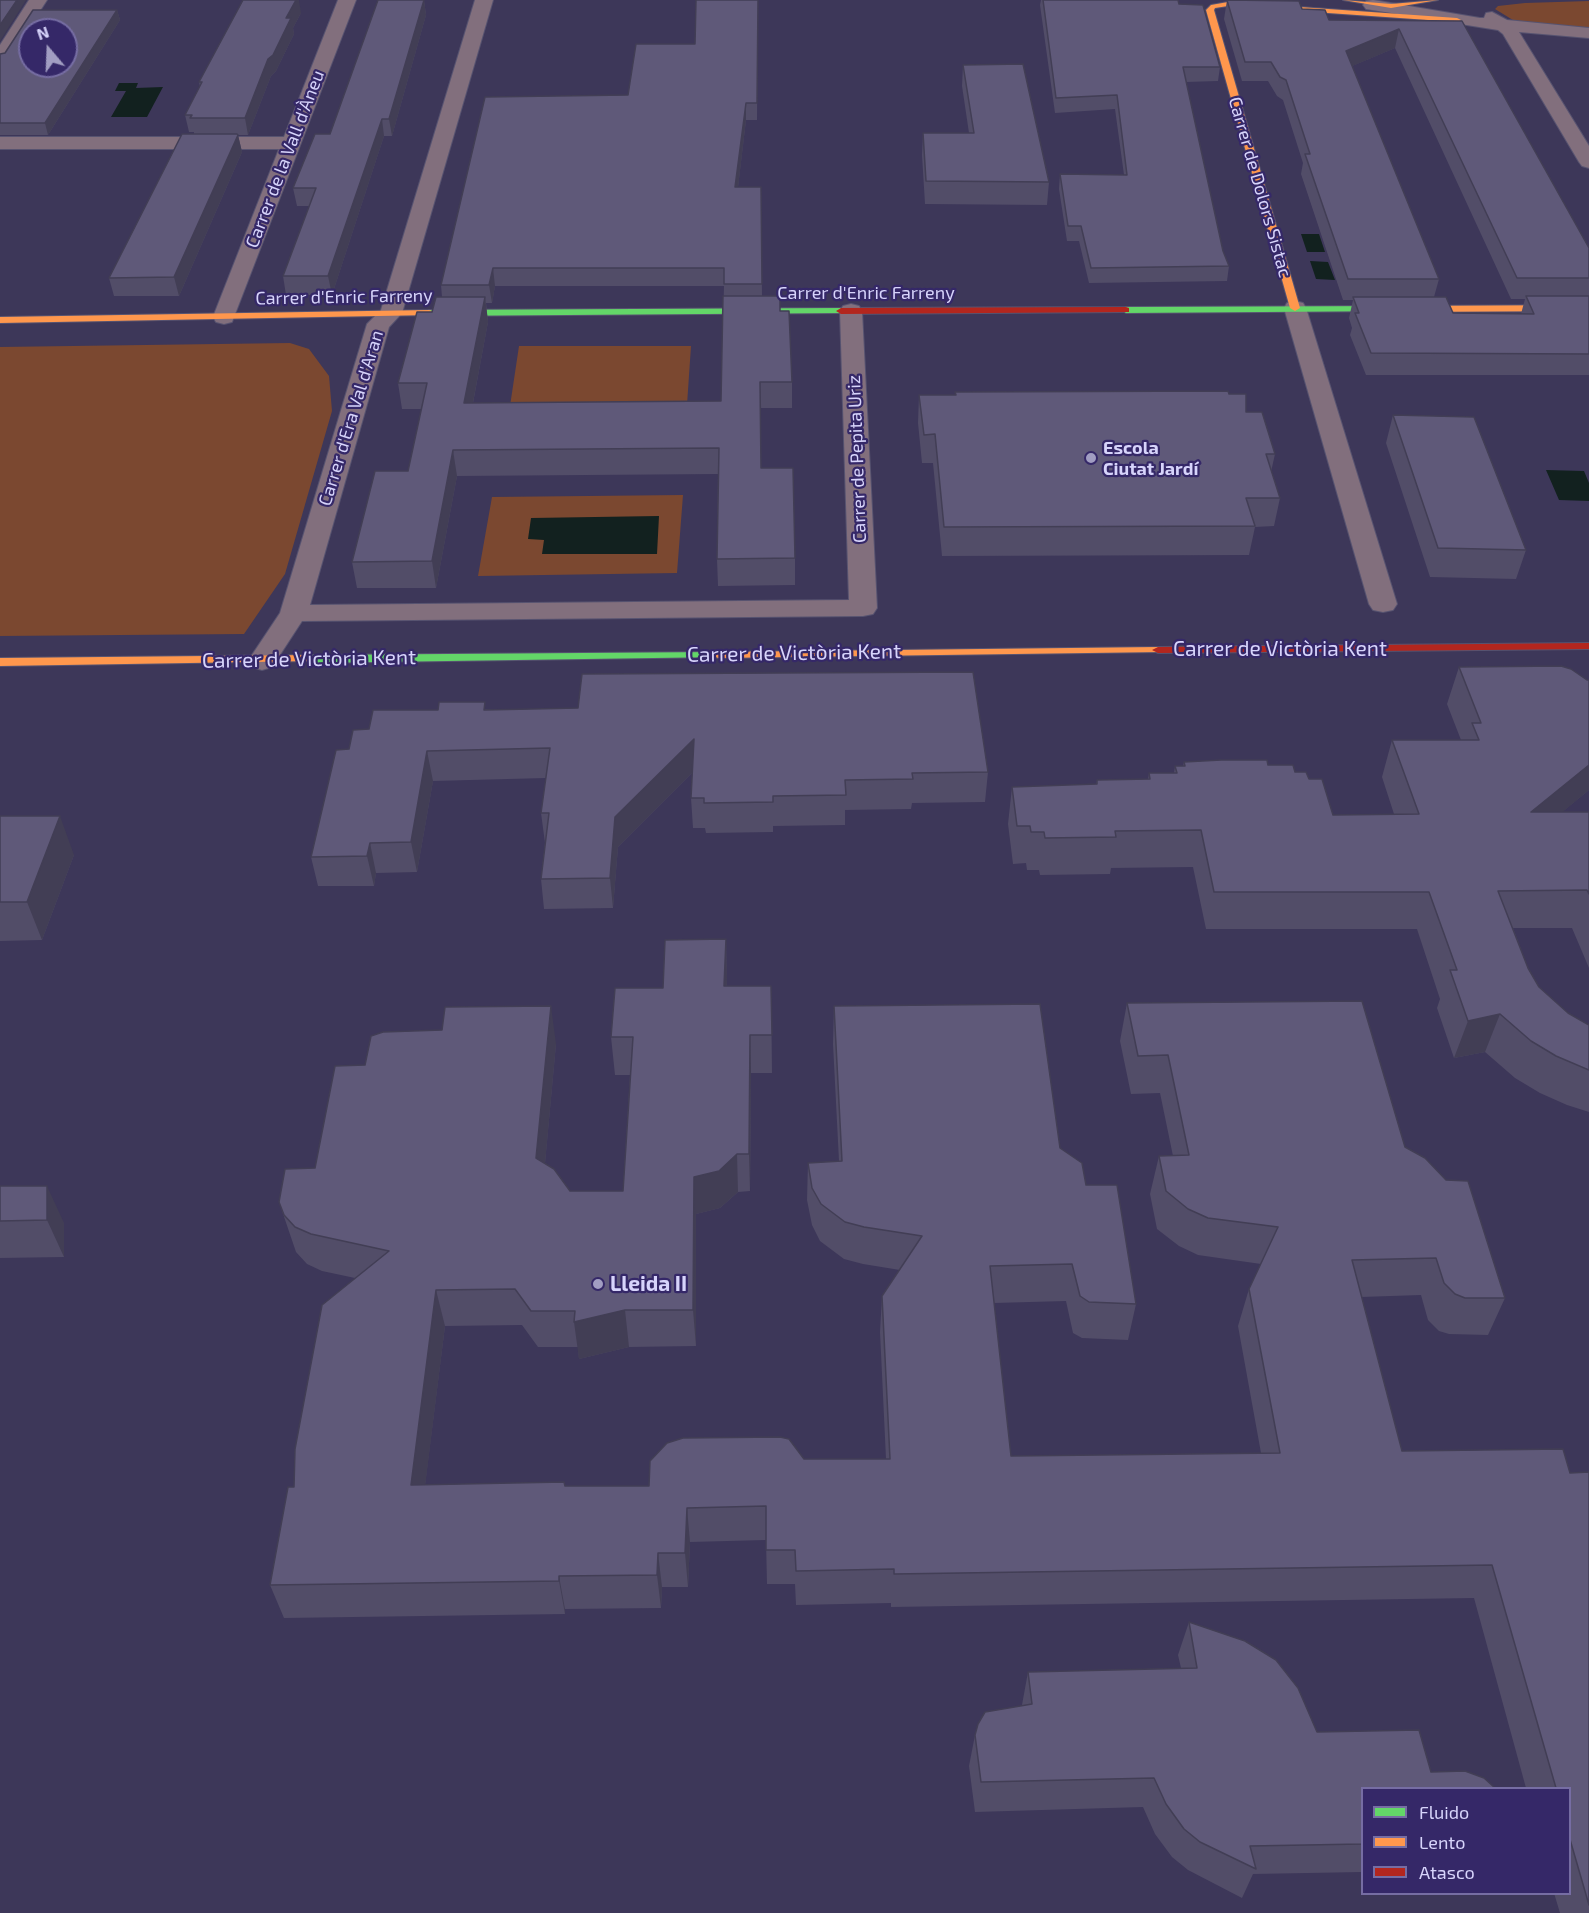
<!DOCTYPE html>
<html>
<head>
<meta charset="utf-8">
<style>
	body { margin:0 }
	#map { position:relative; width:1589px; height:1913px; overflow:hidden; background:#3d3759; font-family:"Exo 2",sans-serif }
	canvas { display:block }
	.legend { position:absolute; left:1361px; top:1787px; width:210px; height:108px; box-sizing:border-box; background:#352868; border:2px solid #766da3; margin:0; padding:8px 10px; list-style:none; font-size:18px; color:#d7d4fb }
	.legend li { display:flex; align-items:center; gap:12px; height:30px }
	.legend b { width:30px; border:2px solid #766da3 }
	.north { position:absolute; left:18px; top:18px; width:60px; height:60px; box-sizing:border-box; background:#352868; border:2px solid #766da3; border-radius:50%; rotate:341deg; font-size:16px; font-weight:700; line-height:24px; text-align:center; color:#d7d4fb }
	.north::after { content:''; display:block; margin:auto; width:21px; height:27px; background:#a19dc2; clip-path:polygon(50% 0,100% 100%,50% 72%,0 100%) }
</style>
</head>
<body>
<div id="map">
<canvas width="1589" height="1913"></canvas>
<ul class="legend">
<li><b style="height:8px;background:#63d668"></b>Fluido</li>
<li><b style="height:8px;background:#ff974d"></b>Lento</li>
<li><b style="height:8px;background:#b3261e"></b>Atasco</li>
</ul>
<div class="north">N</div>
</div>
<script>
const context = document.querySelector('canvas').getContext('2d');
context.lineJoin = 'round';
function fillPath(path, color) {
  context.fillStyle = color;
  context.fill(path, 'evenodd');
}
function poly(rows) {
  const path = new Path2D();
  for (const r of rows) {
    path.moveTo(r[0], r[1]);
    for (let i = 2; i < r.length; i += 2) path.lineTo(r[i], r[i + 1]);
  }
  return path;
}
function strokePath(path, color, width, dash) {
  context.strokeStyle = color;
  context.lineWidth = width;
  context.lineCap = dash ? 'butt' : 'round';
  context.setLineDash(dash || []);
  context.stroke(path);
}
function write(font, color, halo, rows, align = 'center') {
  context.font = font + ' "Exo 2",sans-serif';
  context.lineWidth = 4.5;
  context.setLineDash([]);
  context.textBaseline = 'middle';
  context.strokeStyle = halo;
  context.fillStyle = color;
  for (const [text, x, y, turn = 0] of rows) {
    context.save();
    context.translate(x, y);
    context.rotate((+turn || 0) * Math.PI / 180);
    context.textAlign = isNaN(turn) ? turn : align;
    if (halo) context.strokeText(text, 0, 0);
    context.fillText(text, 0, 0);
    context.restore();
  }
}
fillPath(poly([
	[1589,1,1589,31,1521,25,1495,9,1498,6,1525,3],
	[290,343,309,349,329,376,332,411,285,574,244,634,0,636,0,347],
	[519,346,691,346,687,405,510,406],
	[683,495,677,573,478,576,492,497]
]), '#7b4830');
fillPath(poly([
	[119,83,138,83,136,88,163,87,147,117,111,117,126,91,115,91],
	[1301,234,1319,234,1325,252,1307,252],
	[1310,261,1328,262,1335,280,1316,279],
	[1546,470,1584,471,1589,483,1589,501,1559,500],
	[659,516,657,554,542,554,544,540,528,539,531,518]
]), '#12211f');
const street = poly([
	[29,0,47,0,6,63,0,64,0,45,29,0],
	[338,0,356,0,232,322,224,324,216,322,213,317,279,149,0,149,0,137,284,137,338,0],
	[475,0,493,0,402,313,389,327,310,605,849,600,840,311,843,306,851,304,859,306,862,311,877,608,873,614,863,616,302,621,272,667,262,670,252,667,248,661,280,613,367,324,381,310,475,0],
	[1373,0,1480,18,1484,18,1486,13,1492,12,1507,20,1589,28,1589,38,1519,32,1589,146,1589,168,1582,166,1579,162,1503,34,1498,30,1366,9,1363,5,1366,1,1373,0],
	[1295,301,1303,303,1306,308,1397,604,1393,610,1383,612,1373,610,1369,604,1284,308,1287,303,1295,301]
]);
const fast = poly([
	[1398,306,1403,309,1401,311,1126,313,1121,310,1126,307,1398,306],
	[841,308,844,309,844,313,429,316,424,313,429,310,841,308],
	[718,652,724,655,722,657,311,663,305,659,311,655,718,652]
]);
const slow = poly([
	[1343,0,1391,4,1438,0,1391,8,1343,0],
	[1228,2,1457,18,1461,20,1457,22,1228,6,1215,8,1214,10,1300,308,1295,311,1290,308,1206,10,1211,5,1228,2],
	[1589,305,1589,311,1398,312,1393,309,1398,306,1589,305],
	[429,310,432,311,432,315,0,323,0,317,429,310],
	[1158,647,1162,648,1162,652,718,658,712,655,718,652,1158,647],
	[311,655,317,659,315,661,0,666,0,658,311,655]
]);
const jam = poly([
	[1126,307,1129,308,1129,312,841,314,836,311,841,308,1126,307],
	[1589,643,1589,649,1158,653,1152,650,1158,647,1589,643]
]);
strokePath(street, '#575370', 2);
strokePath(fast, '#575370', 2);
strokePath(slow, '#575370', 2);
strokePath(jam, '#575370', 2);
fillPath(street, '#826f7d');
fillPath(fast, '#63d668');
fillPath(slow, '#ff974d');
fillPath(jam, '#b3261e');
fillPath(poly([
	[424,0,426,15,392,136,384,136,332,295,286,295,283,276,309,206,297,206,293,188],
	[758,0,757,120,746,120,738,187,761,187,762,296,780,311,792,382,792,408,760,408,761,468,795,558,795,585,718,586,717,559,718,474,457,476,436,588,357,588,352,562,408,471,422,409,402,409,398,383,432,312,442,297,441,285,695,44],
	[495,286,724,286,721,401,473,403,488,322,486,303,492,303],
	[1041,0,1178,0,1179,4,1220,67,1218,81,1186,82,1223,251,1229,266,1227,281,1089,283,1079,241,1067,241,1059,189,1060,174,1124,175,1115,109,1055,113,1040,5],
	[1227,0,1302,9,1329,20,1462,21,1589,248,1589,375,1366,375,1350,335,1352,328,1349,318,1353,300,1343,300,1301,174,1303,163,1283,100,1277,96,1268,81,1242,81,1224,19],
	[1395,48,1511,299,1525,299,1521,314,1453,313,1434,297,1439,279,1352,66],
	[117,10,120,20,48,135,0,135,0,54,5,53],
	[301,13,293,28,294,34,276,71,271,76,248,135,238,135,242,152,179,296,114,296,109,278,194,134,194,132,189,132,185,115,200,87,199,82],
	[963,65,1049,182,1047,205,925,204,922,155,923,133,969,133,962,86],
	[955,392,1229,394,1246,412,1275,454,1271,472,1280,498,1274,526,1255,527,1249,555,942,556,933,463,922,463,918,423,919,395,955,395],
	[1393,415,1526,550,1516,579,1430,577,1386,443],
	[1459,667,1589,790,1562,812,1589,812,1589,968,1572,928,1513,928,1528,968,1539,987,1568,1013,1589,1025,1589,1112,1567,1105,1540,1093,1515,1078,1485,1052,1454,1058,1437,1008,1440,999,1417,929,1206,929,1193,867,1111,868,1110,874,1040,875,1039,870,1027,870,1026,863,1013,864,1008,824,1012,787,1096,784,1097,780,1148,779,1149,773,1174,773,1175,766,1183,766,1184,762,1268,765,1295,772,1309,779,1333,815,1394,814,1382,777,1392,740,1461,740,1447,704],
	[487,709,988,772,985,802,912,803,911,809,845,810,845,825,773,826,773,832,706,833,705,828,693,828,691,798,693,772,618,847,613,908,544,909,541,879,545,843,541,813,546,778,433,781,417,872,376,873,374,886,318,886,311,857,349,749,369,729],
	[0,816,74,855,42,940,0,941],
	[726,939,727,986,771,986,772,1073,751,1073,750,1191,738,1192,720,1208,696,1214,696,1346,629,1347,579,1359,578,1347,538,1347,522,1325,445,1326,425,1485,565,1486,649,1486,804,1459,886,1459,880,1332,882,1296,900,1270,863,1264,844,1259,820,1241,812,1225,807,1200,808,1163,839,1161,833,1044,834,1006,1060,1148,1086,1185,1136,1304,1128,1340,1082,1338,1073,1333,1066,1301,994,1303,1011,1456,1261,1453,1238,1326,1249,1289,1261,1264,1198,1255,1179,1246,1157,1229,1150,1194,1159,1156,1173,1156,1160,1093,1131,1094,1120,1041,1127,1003,1405,1147,1505,1298,1488,1335,1449,1334,1439,1331,1428,1320,1421,1295,1361,1297,1402,1451,1570,1473,1589,1472,1589,1913,1560,1913,1554,1893,1569,1893,1569,1788,1526,1788,1474,1598,891,1607,891,1603,796,1605,795,1584,767,1584,766,1540,690,1542,688,1587,662,1587,661,1608,565,1609,565,1614,284,1618,270,1585,294,1487,355,1278,322,1271,307,1264,296,1252,279,1202,315,1168,365,1065,556,1044,545,1163,570,1191,623,1191,630,1075,615,1075,611,1037,663,988],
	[0,1186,64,1223,64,1257,0,1258],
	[1189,1622,1317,1732,1431,1772,1362,1788,1362,1872,1253,1874,1242,1898,1188,1870,1172,1857,1155,1834,1143,1807,975,1812,969,1766,975,1735,1022,1705,1028,1672,1181,1668,1178,1655]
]), '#524d68');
fillPath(poly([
	[17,0,26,0,0,41,0,25],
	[296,0,299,0,301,13,293,28,294,34,276,71,271,76,248,135,245,118,268,59,286,18],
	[424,0,426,15,392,136,389,119],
	[117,10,120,20,48,135,45,123],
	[1399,29,1395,48,1343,70,1346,51],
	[746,103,746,120,736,205,735,187],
	[382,119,384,136,332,295,328,276],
	[238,135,242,152,179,296,174,277],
	[493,268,495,286,492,303,489,285],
	[485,297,488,322,468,429,464,403],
	[453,450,457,476,436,588,432,561],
	[694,739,696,769,618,847,613,908,610,878,615,817],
	[427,751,433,781,417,872,411,842],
	[1589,765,1589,790,1517,850,1531,812],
	[60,816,74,855,42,940,27,902],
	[370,843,376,873,374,886,367,856],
	[726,939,727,977,726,1025,724,986],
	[551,1006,556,1044,542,1196,536,1158],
	[1500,1014,1485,1052,1454,1058,1468,1021],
	[750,1035,751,1073,750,1191,749,1154],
	[737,1154,738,1192,720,1208,696,1214,696,1346,693,1310,694,1177],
	[47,1186,64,1223,64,1257,47,1220],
	[436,1290,445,1326,421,1519,411,1485],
	[625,1310,629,1347,579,1359,574,1322],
	[687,1508,690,1542,688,1587,685,1553],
	[658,1553,662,1587,661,1608,657,1575],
	[559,1576,565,1609,565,1614,559,1581]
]), '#423e55');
const building = poly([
	[0,0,17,0,0,25,0,0],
	[243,0,296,0,286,18,291,18,273,55,268,59,245,118,190,118,192,115,185,115,202,82,199,82,243,0],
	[378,0,424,0,389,119,382,119,328,276,283,276,316,188,293,188,315,134,330,134,378,0],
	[696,0,758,0,757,103,746,103,735,187,761,187,762,284,724,284,724,268,493,268,489,285,441,285,485,97,628,95,636,44,695,44,696,0],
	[1043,0,1178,0,1179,4,1203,5,1220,67,1183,67,1223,251,1229,266,1091,268,1081,226,1068,226,1060,174,1127,175,1117,95,1056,98,1043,0],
	[1227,0,1299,1,1302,9,1325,10,1329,20,1462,21,1589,248,1589,278,1517,278,1399,29,1346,51,1439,279,1348,279,1305,154,1310,154,1286,80,1280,77,1271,62,1245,62,1227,0],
	[33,10,117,10,45,123,0,123,0,54,5,53,33,10],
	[30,30,66,30,66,66,30,66,30,30],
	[1023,64,1049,182,926,181,923,133,974,133,963,65,1023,64],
	[182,134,237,134,238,135,174,277,109,278,182,134],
	[723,296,780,296,780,311,789,311,792,382,760,382,761,468,793,468,795,558,717,559,719,448,453,450,432,561,352,562,375,471,408,471,427,383,398,383,417,312,432,312,436,297,485,297,464,403,721,401,723,296],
	[1526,296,1589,296,1589,354,1371,353,1355,313,1359,313,1353,297,1446,297,1453,313,1534,314,1526,296],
	[1228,391,1229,394,1246,394,1246,412,1262,412,1275,454,1266,454,1280,498,1246,498,1255,526,944,527,935,434,924,435,919,395,956,395,955,392,1228,391],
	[1393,415,1474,417,1526,550,1438,548,1393,415],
	[1561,666,1571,669,1587,680,1589,680,1589,765,1531,812,1589,812,1589,894,1587,890,1498,891,1528,968,1539,987,1568,1013,1589,1025,1589,1070,1556,1056,1531,1041,1500,1014,1468,1021,1450,970,1457,970,1429,892,1214,892,1201,830,1115,831,1116,837,1045,838,1044,832,1031,832,1030,826,1017,826,1012,787,1097,784,1097,780,1150,779,1149,773,1177,773,1175,766,1185,766,1184,762,1221,760,1267,760,1268,765,1293,765,1295,772,1306,772,1309,779,1322,779,1333,815,1419,814,1392,740,1479,740,1472,723,1481,723,1459,667,1561,666],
	[973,672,988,772,912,773,913,779,845,780,846,795,773,796,773,802,704,803,704,798,691,798,694,739,615,817,610,878,541,879,549,813,541,813,550,748,427,751,411,842,370,843,367,856,311,857,336,750,349,749,353,730,369,729,373,710,438,710,439,702,485,702,484,710,578,708,582,674,973,672],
	[0,816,60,816,27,902,0,902,0,816],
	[726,939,724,986,771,986,772,1035,750,1035,749,1154,737,1154,719,1171,694,1177,693,1310,625,1310,574,1322,575,1311,531,1311,515,1289,436,1290,411,1485,564,1482,565,1486,649,1486,650,1461,667,1443,683,1438,780,1437,789,1439,804,1459,890,1459,882,1296,922,1236,864,1227,845,1222,821,1204,812,1188,808,1163,842,1161,834,1006,1040,1004,1060,1148,1082,1163,1086,1185,1117,1185,1136,1304,1089,1302,1080,1296,1072,1264,990,1266,1011,1456,1280,1453,1249,1289,1278,1227,1208,1218,1188,1209,1166,1191,1159,1156,1189,1155,1168,1055,1138,1056,1127,1003,1362,1001,1405,1147,1425,1158,1446,1180,1468,1181,1505,1298,1465,1298,1455,1294,1444,1283,1436,1258,1352,1260,1402,1451,1563,1449,1570,1473,1589,1472,1589,1905,1569,1836,1569,1788,1556,1788,1492,1565,894,1574,894,1569,796,1571,795,1550,766,1550,766,1506,687,1508,685,1553,658,1553,657,1575,559,1576,559,1581,270,1585,288,1487,294,1487,295,1449,322,1305,389,1251,311,1234,295,1227,284,1215,279,1202,285,1169,315,1168,335,1066,365,1065,371,1036,383,1032,442,1030,445,1007,551,1006,536,1158,554,1169,570,1191,623,1191,633,1037,611,1037,615,988,663,988,665,940,726,939],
	[0,1186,47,1186,47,1220,0,1221,0,1186],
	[1189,1622,1245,1641,1276,1660,1298,1688,1317,1732,1419,1730,1431,1772,1465,1771,1484,1778,1495,1788,1362,1788,1362,1844,1250,1846,1256,1869,1200,1842,1184,1829,1166,1804,1154,1778,981,1782,975,1735,978,1724,985,1712,1032,1704,1028,1672,1197,1668,1189,1622]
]);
fillPath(building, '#5f5979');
strokePath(building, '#423e55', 1.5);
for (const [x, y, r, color] of [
	[1091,458,6,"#a19dc2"],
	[598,1284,6,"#a19dc2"]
]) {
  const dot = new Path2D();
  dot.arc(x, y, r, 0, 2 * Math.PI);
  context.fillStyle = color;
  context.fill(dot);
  strokePath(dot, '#352868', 2);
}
write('18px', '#d7d4fb', '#352868', [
	["Carrer de la Vall d'Àneu",285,159,-69],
	["Carrer de Dolors Sistac",1260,187,74],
	["Carrer d'Enric Farreny",866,293],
	["Carrer d'Enric Farreny",344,297,-1],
	["Carrer d'Era Val d'Aran",351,418,-73],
	["Carrer de Pepita Uriz",857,459,-92]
]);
write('bold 18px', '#d7d4fb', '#352868', [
	["Escola",1103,448],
	["Ciutat Jardí",1103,469]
], 'left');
write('21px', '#d7d4fb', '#352868', [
	["Carrer de Victòria Kent",1280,649],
	["Carrer de Victòria Kent",794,653,-1],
	["Carrer de Victòria Kent",309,659,-1]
]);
write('bold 21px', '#d7d4fb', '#352868', [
	["Lleida II",610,1284]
], 'left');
</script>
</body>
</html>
